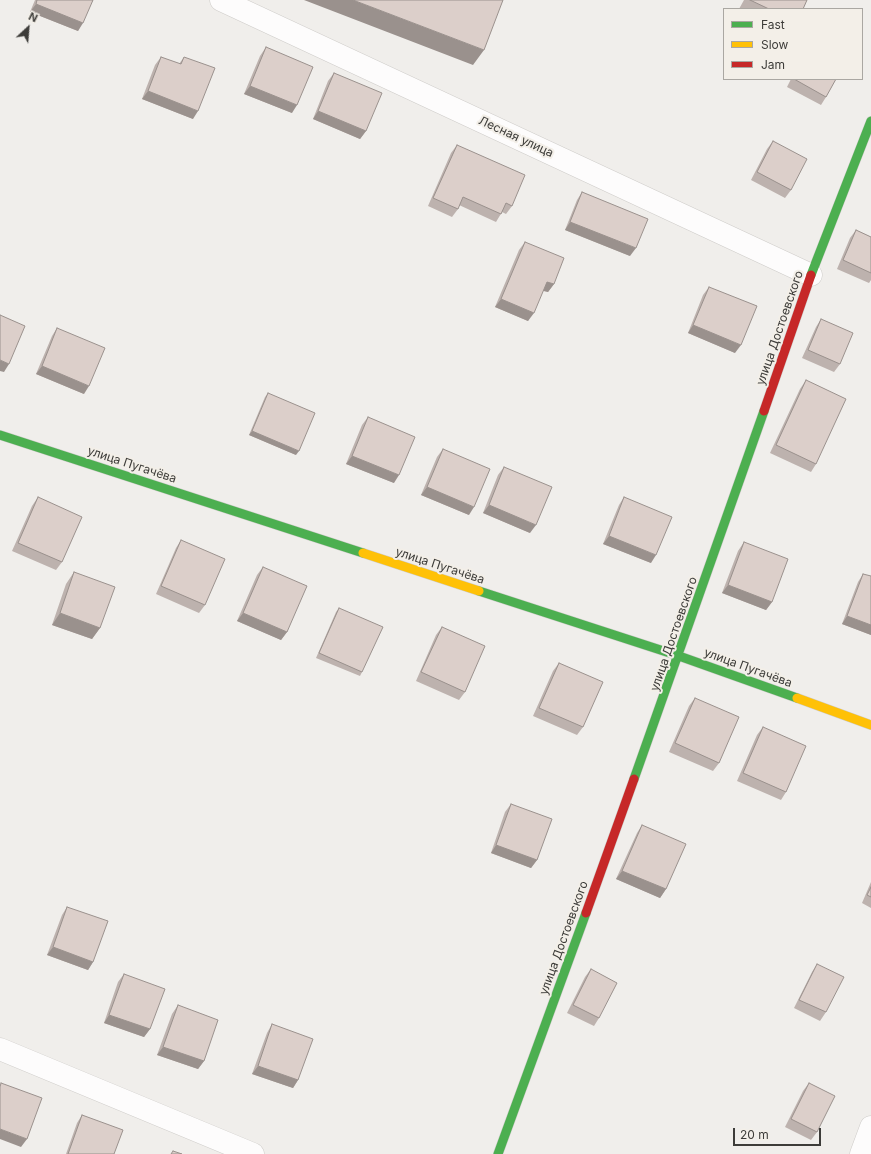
<!DOCTYPE html>
<html>
<head>
<meta charset="utf-8">
<style>
	body { margin:0 }
	#map { position:relative; width:871px; height:1154px; overflow:hidden; background:#f0eeeb; font-family:Inter,sans-serif }
	canvas { display:block }
	.legend { position:absolute; left:723px; top:8px; width:140px; height:72px; box-sizing:border-box; background:#f3efe8; border:1px solid #aaa7a2; margin:0; padding:5px 7px; list-style:none; font-size:12px; color:#3d3c39 }
	.legend li { display:flex; align-items:center; gap:8px; height:20px }
	.legend b { width:20px; border:1px solid #aaa7a2 }
	.north { position:absolute; left:8px; top:8px; width:40px; height:40px; -webkit-text-stroke:3px #f3efe8; paint-order:stroke; rotate:26deg; font-size:11px; font-weight:700; line-height:16px; text-align:center; color:#3d3c39 }
	.north::after { content:''; display:block; margin:auto; width:14px; height:18px; background:#3d3c39; clip-path:polygon(50% 0,100% 100%,50% 72%,0 100%) }
	.scale { position:absolute; left:733px; top:1128px; width:88px; height:18px; box-sizing:border-box; border:2px solid #3d3c39; border-top:0; padding-left:5px; font-size:12px; line-height:14px; white-space:nowrap; color:#3d3c39; -webkit-text-stroke:3px #f3efe8; paint-order:stroke }
</style>
</head>
<body>
<div id="map">
<canvas width="871" height="1154"></canvas>
<ul class="legend">
<li><b style="height:5px;background:#4caf50"></b>Fast</li>
<li><b style="height:5px;background:#ffc107"></b>Slow</li>
<li><b style="height:5px;background:#c62828"></b>Jam</li>
</ul>
<div class="north">N</div>
<div class="scale">20 m</div>
</div>
<script>
const context = document.querySelector('canvas').getContext('2d');
context.lineJoin = 'round';
function poly(rows) {
  const path = new Path2D();
  for (const r of rows) {
    path.moveTo(r[0], r[1]);
    for (let i = 2; i < r.length; i += 2) path.lineTo(r[i], r[i + 1]);
  }
  return path;
}
function strokePath(path, color, width, dash) {
  context.strokeStyle = color;
  context.lineWidth = width;
  context.lineCap = dash ? 'butt' : 'round';
  context.setLineDash(dash || []);
  context.stroke(path);
}
function fillPath(path, color) {
  context.fillStyle = color;
  context.fill(path, 'evenodd');
}
function write(font, color, halo, rows, align = 'center') {
  context.font = font + ' Inter,sans-serif';
  context.lineWidth = 4;
  context.setLineDash([]);
  context.textBaseline = 'middle';
  context.strokeStyle = halo;
  context.fillStyle = color;
  for (const [text, x, y, turn = 0] of rows) {
    context.save();
    context.translate(x, y);
    context.rotate((+turn || 0) * Math.PI / 180);
    context.textAlign = isNaN(turn) ? turn : align;
    if (halo) context.strokeText(text, 0, 0);
    context.fillText(text, 0, 0);
    context.restore();
  }
}
const street = poly([
	[221,0,811,275],
	[0,1049,253,1154],
	[861,1154,871,1127]
]);
const fast = poly([
	[811,275,871,121],
	[0,435,363,553],
	[479,591,679,656,797,698],
	[634,779,764,411],
	[498,1154,586,913]
]);
const slow = poly([
	[363,553,479,591],
	[797,698,871,725]
]);
const jam = poly([
	[764,411,811,275],
	[586,913,634,779]
]);
strokePath(street, '#ceccc9', 23);
strokePath(fast, '#ceccc9', 10);
strokePath(slow, '#ceccc9', 10);
strokePath(jam, '#ceccc9', 10);
strokePath(street, '#fdfcfc', 22);
strokePath(fast, '#4caf50', 9);
strokePath(slow, '#ffc107', 9);
strokePath(jam, '#c62828', 9);
fillPath(poly([
	[35,0,93,0,78,31,30,12],
	[744,0,807,0,803,9,739,9],
	[266,47,292,113,244,94,260,56],
	[161,57,179,64,184,57,193,119,142,99,155,65],
	[334,73,366,131,360,139,313,119,328,81],
	[791,79,836,79,826,97,821,105,787,87],
	[773,141,791,190,785,198,751,180,767,149],
	[457,145,512,206,506,214,502,212,496,222,459,205,458,209,452,217,428,206,451,153],
	[582,192,630,256,565,230,577,200],
	[856,230,871,237,871,280,869,283,837,269,850,238],
	[525,242,554,284,548,292,543,291,528,321,495,307,519,250],
	[709,287,735,353,688,333,703,295],
	[821,319,840,364,834,372,802,358,816,327],
	[57,328,84,394,36,374,52,336],
	[806,380,816,464,811,472,770,453,800,389],
	[268,393,296,455,249,435,265,397],
	[368,417,394,483,346,464,362,425],
	[443,449,469,515,421,495,437,457],
	[504,467,530,533,483,513,498,475],
	[38,497,62,562,56,570,12,551,32,506],
	[624,497,651,563,603,544,619,505],
	[181,540,205,605,199,613,156,594,176,548],
	[744,542,772,602,766,610,722,593,738,551],
	[263,567,287,632,281,640,237,621,257,575],
	[74,572,100,628,92,639,52,625,66,584],
	[863,574,871,635,842,624,858,582],
	[339,608,362,672,360,676,316,658,336,612],
	[442,627,465,692,459,700,416,681,436,635],
	[559,663,583,727,577,735,533,716,553,671],
	[695,698,719,763,713,771,669,752,689,706],
	[763,727,786,792,781,800,737,781,757,735],
	[511,804,537,860,531,868,491,853,505,812],
	[642,825,666,889,660,898,616,879,637,833],
	[871,882,871,908,862,903],
	[67,907,93,962,88,970,47,955,62,915],
	[817,964,826,1012,820,1021,794,1008,812,972],
	[591,969,599,1018,594,1026,567,1013,585,977],
	[124,974,150,1029,144,1037,104,1023,118,982],
	[178,1005,204,1061,198,1069,157,1055,172,1014],
	[272,1024,298,1080,293,1088,252,1074,267,1033],
	[809,1083,817,1132,811,1140,785,1127,803,1091],
	[82,1115,114,1154,66,1154,77,1123]
]), '#bdb2ae');
fillPath(poly([
	[304,0,353,0,484,50,473,65],
	[36,4,83,23,78,31,30,12],
	[250,86,297,105,292,113,244,94],
	[148,91,198,111,193,119,142,99],
	[318,111,366,131,360,139,313,119],
	[570,222,636,248,630,256,565,230],
	[547,282,554,284,548,292,541,290],
	[501,299,534,313,528,321,495,307],
	[693,325,741,345,735,353,688,333],
	[0,360,9,364,4,372,0,371],
	[42,366,89,386,84,394,36,374],
	[252,431,299,451,296,455,249,435],
	[352,456,399,475,394,483,346,464],
	[427,487,474,507,469,515,421,495],
	[489,505,536,525,530,533,483,513],
	[609,536,656,555,651,563,603,544],
	[728,585,772,602,766,610,722,593],
	[60,613,100,628,92,639,52,625],
	[243,613,287,632,281,640,237,621],
	[847,616,871,625,871,635,842,624],
	[496,845,537,860,531,868,491,853],
	[622,871,666,889,660,898,616,879],
	[53,947,93,962,88,970,47,955],
	[109,1015,150,1029,144,1037,104,1023],
	[163,1047,204,1061,198,1069,157,1055],
	[258,1066,298,1080,293,1088,252,1074],
	[0,1129,27,1139,21,1147,0,1139]
]), '#9a918d');
const building = poly([
	[37,0,93,0,83,23,36,4,37,0],
	[353,0,503,0,484,50,353,0],
	[750,0,807,0,803,9,769,9,750,0],
	[266,47,313,67,297,105,250,86,266,47],
	[161,57,181,64,184,57,215,68,198,111,148,91,161,57],
	[334,73,382,93,366,131,318,111,334,73],
	[794,79,836,79,826,97,794,79],
	[773,141,807,159,791,190,757,172,773,141],
	[457,145,525,175,512,206,506,203,501,214,463,197,458,209,433,198,457,145],
	[582,192,648,219,636,248,570,222,582,192],
	[856,230,871,237,871,273,843,260,856,230],
	[525,242,564,258,554,284,547,282,534,313,501,299,525,242],
	[709,287,757,306,741,345,693,325,709,287],
	[0,315,25,326,9,364,0,360,0,315],
	[821,319,853,333,840,364,808,350,821,319],
	[57,328,105,348,89,386,42,366,57,328],
	[806,380,846,399,816,464,776,445,806,380],
	[268,393,315,413,299,451,252,431,268,393],
	[368,417,415,437,399,475,352,456,368,417],
	[443,449,490,469,474,507,427,487,443,449],
	[504,467,552,487,536,525,489,505,504,467],
	[38,497,82,517,62,562,18,543,38,497],
	[624,497,672,517,656,555,609,536,624,497],
	[181,540,225,559,205,605,161,586,181,540],
	[744,542,788,559,772,602,728,585,744,542],
	[263,567,307,586,287,632,243,613,263,567],
	[74,572,115,587,100,628,60,613,74,572],
	[863,574,871,576,871,625,847,616,863,574],
	[339,608,383,627,362,672,319,653,339,608],
	[442,627,485,646,465,692,421,672,442,627],
	[559,663,603,682,583,727,539,708,559,663],
	[695,698,739,717,719,763,675,743,695,698],
	[763,727,806,746,786,792,743,773,763,727],
	[511,804,552,819,537,860,496,845,511,804],
	[642,825,686,844,666,889,622,871,642,825],
	[871,887,871,897,867,895,871,887],
	[67,907,108,921,93,962,53,947,67,907],
	[817,964,844,977,826,1012,799,1000,817,964],
	[591,969,617,983,599,1018,573,1005,591,969],
	[124,974,165,989,150,1029,109,1015,124,974],
	[178,1005,218,1020,204,1061,163,1047,178,1005],
	[272,1024,313,1039,298,1080,258,1066,272,1024],
	[1,1083,42,1098,27,1139,0,1129,0,1087,1,1083],
	[809,1083,835,1096,817,1132,791,1119,809,1083],
	[82,1115,123,1130,114,1154,68,1154,82,1115],
	[173,1151,182,1154,171,1154,173,1151]
]);
fillPath(building, '#dccfca');
strokePath(building, '#9a918d', 1);
write('12px', '#3d3c39', '#f3efe8', [
	["Лесная улица",516,137,25],
	["улица Достоевского",780,328,-71],
	["улица Пугачёва",132,465,18],
	["улица Пугачёва",440,566,18],
	["улица Достоевского",674,634,-71],
	["улица Пугачёва",748,668,20],
	["улица Достоевского",564,938,-70]
]);
</script>
</body>
</html>
